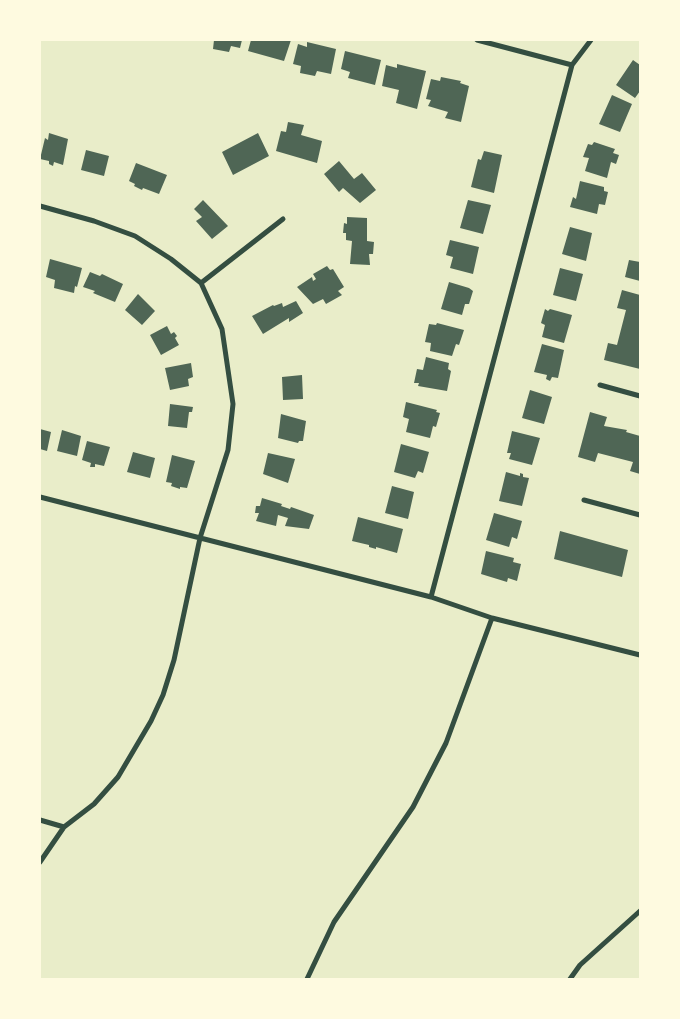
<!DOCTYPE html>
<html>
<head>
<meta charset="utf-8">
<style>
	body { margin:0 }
	#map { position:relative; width:680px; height:1019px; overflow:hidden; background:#e9edc9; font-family:Mulish,sans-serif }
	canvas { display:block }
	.frame { position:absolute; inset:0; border:41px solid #fefae0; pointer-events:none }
</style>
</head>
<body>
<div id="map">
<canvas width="680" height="1019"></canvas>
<div class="frame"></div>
</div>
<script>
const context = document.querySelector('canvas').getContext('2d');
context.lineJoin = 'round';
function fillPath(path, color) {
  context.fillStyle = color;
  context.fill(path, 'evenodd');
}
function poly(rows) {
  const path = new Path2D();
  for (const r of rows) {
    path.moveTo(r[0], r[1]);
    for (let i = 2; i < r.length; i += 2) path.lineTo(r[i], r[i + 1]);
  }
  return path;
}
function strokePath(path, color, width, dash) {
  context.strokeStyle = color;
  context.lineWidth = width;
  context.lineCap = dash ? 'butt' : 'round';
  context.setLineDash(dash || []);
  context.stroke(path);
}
fillPath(poly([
	[214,40,242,40,240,48,231,46,229,52,213,49],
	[251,40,291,40,284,61,248,51],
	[307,42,336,49,331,74,317,71,315,76,300,73,301,66,293,64,298,44,307,47],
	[345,51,381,60,375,85,348,78,350,72,341,69],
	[633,60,640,65,640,91,635,98,616,85],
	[397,64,426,71,417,109,396,103,399,90,382,86,386,65,397,68],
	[441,77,461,81,460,83,469,86,461,122,445,118,448,112,428,106,431,100,426,99,431,79,440,81],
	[612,95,632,104,620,132,599,124],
	[288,122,304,125,301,135,322,141,317,163,276,151,281,131,286,132],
	[49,133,68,139,63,165,54,162,53,166,49,164,49,161,40,159,45,138,48,140],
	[258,133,269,156,233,175,222,152],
	[594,142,615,149,613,153,619,155,616,164,611,162,607,178,585,171,589,158,583,157,588,144,592,145],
	[86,150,109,156,104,176,81,170],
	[484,151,502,155,494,193,471,187,478,159,481,160],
	[339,161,354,179,362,173,376,190,360,203,343,188,339,192,324,174],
	[136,163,167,175,159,194,143,188,142,190,134,186,135,184,129,181],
	[580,181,604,187,604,191,608,192,605,205,599,204,597,214,570,207,573,197,576,199],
	[203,200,228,226,212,239,196,221,202,217,194,209],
	[468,200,491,205,483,234,460,228],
	[347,217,367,218,367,241,374,242,373,254,369,254,370,265,350,264,352,241,346,240,346,233,343,233,344,223,347,224],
	[570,227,592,233,586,261,562,254],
	[450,240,479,247,473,274,450,268,453,257,446,255],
	[50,259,82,268,77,287,75,286,74,293,54,288,55,280,46,277],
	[629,260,640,262,640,281,625,277],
	[327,266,330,270,333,269,344,287,338,291,342,295,326,304,323,299,313,304,297,287,312,277,313,281,316,279,313,274],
	[560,268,583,274,576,301,553,295],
	[90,272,100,276,102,274,123,284,115,302,93,293,95,291,83,287],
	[449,282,469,288,473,291,469,304,465,304,462,315,441,309],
	[622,290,640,295,640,369,604,360,608,343,617,345,626,310,617,308],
	[138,294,155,311,142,325,125,310],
	[296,301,303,313,289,322,289,318,263,334,252,316,273,305,274,306,282,303,283,307],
	[545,309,548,311,550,309,572,315,564,343,542,337,545,325,541,323],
	[437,323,464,330,459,345,456,344,452,356,430,351,431,343,425,342,429,324,436,325],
	[167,326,171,334,174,332,177,336,175,338,179,345,161,355,150,335],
	[542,344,564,350,558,378,552,377,550,381,546,379,547,375,534,372],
	[426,357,449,363,448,369,451,371,447,391,418,386,419,383,414,383,417,369,423,370],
	[191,363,193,377,188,379,189,386,170,390,165,368],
	[302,375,303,399,283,400,282,377],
	[530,390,552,397,544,424,522,418],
	[406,402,437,410,436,412,440,413,436,427,433,426,430,438,406,432,409,419,403,417],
	[170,404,193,407,192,412,189,412,187,428,168,426],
	[590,412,607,417,604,426,627,430,626,432,640,436,640,474,630,471,633,462,598,453,595,462,578,457],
	[281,414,306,421,303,441,299,441,298,443,278,438],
	[40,429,51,432,47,451,40,449],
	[62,430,81,436,77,456,57,451],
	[512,431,540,438,532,465,509,459,511,453,507,453],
	[87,441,110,447,104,466,95,464,95,467,90,467,91,463,82,460],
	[401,444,429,452,423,473,418,471,415,478,394,472],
	[133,452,155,458,150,478,127,472],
	[268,453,295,459,288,483,263,474],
	[172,455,195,461,187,488,180,487,180,489,171,486,172,483,166,482],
	[506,472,520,476,520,473,523,474,523,477,529,478,522,506,499,501],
	[392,486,414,492,408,519,385,513],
	[262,498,282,504,281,506,290,509,291,507,314,515,309,529,285,526,288,518,278,515,276,526,256,521,259,513,255,513,256,506,260,506],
	[494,513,522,521,517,539,512,537,509,547,486,540],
	[358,517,403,529,397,553,376,547,376,549,369,547,369,545,352,541],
	[560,531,628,550,622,577,554,559],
	[486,551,514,558,513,562,521,564,517,581,508,578,507,582,481,574]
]), '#4f6655');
strokePath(poly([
	[477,40,572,65],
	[40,206,94,221,135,236,171,259,201,283,222,329,233,404,228,450,200,538,174,660,163,695,151,721,118,777,94,804,64,827,40,862],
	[201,283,283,219],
	[600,385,640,396],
	[40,497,431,597,492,618,640,655],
	[584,500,640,515],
	[431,597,572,65,591,40],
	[40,820,64,827],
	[307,979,334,922,413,807,446,743,492,618],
	[570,979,580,965,640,911]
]), '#344e41', 5);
</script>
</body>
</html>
